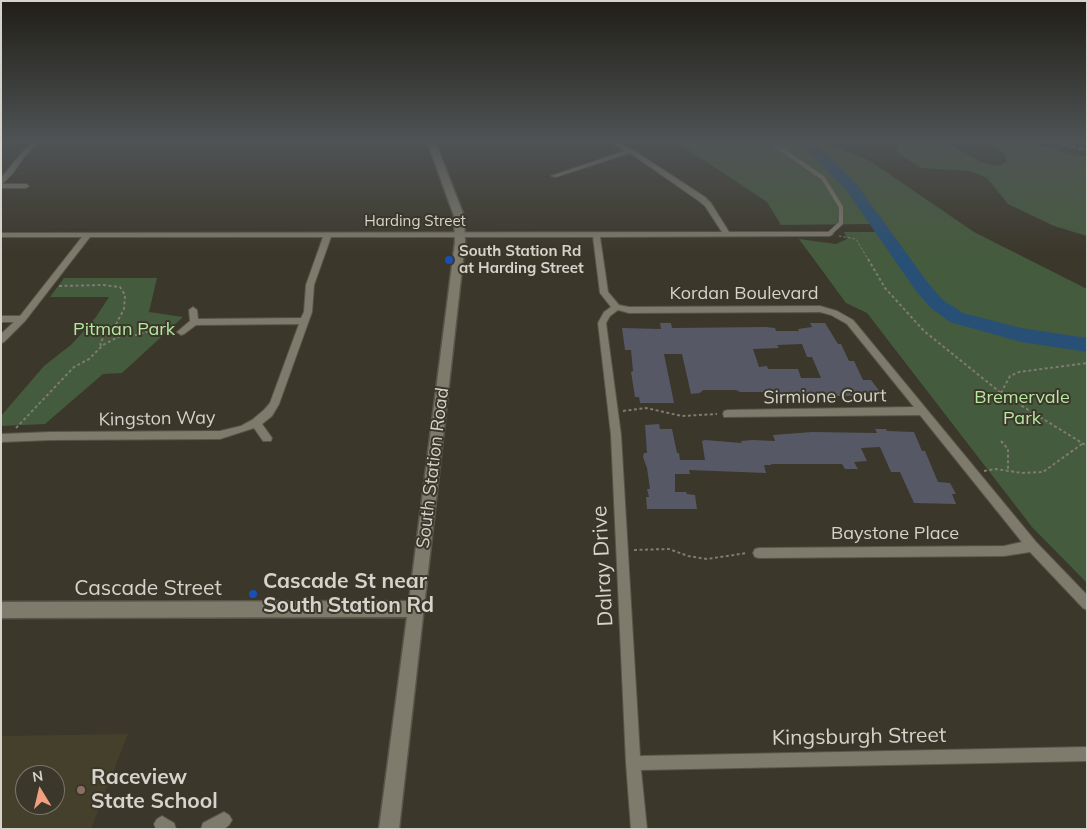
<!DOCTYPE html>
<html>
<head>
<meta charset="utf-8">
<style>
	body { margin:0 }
	#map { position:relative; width:1088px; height:830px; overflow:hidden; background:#3b372a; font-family:Mulish,sans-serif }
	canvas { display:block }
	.frame { position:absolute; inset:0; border:2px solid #d5d3cb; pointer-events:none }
	.north { position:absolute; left:15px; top:765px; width:50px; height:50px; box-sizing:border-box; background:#3b372a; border:1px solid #79756a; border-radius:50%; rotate:351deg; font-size:14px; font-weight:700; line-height:20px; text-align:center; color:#d5d3cb }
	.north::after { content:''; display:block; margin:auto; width:18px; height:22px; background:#f2a080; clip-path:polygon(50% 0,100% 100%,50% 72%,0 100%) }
</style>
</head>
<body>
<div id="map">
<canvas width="1088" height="830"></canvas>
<div class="frame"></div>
<div class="north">N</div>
</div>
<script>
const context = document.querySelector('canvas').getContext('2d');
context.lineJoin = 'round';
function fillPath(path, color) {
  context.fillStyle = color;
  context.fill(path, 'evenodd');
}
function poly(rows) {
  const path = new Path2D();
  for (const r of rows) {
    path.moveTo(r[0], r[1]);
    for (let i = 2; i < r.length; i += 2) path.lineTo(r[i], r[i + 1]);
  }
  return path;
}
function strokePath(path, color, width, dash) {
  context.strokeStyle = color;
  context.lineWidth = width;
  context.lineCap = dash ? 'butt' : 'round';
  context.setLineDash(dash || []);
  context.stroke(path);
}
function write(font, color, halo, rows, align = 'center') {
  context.font = font + ' Mulish,sans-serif';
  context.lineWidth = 4;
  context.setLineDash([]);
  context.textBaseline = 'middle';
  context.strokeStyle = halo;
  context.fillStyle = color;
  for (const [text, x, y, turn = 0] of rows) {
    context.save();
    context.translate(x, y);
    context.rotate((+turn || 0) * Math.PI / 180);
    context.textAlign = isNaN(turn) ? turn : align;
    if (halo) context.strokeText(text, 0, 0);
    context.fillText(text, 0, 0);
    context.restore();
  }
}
fillPath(poly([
	[128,734,91,829,1,829,1,736],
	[25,775,55,775,55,805,25,805]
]), '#45402c');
fillPath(poly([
	[675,141,822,141,870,161,974,232,1087,289,1087,583,1032,527,867,313,846,303,799,239,836,244,847,239,844,232,879,232,872,224,781,225,767,202],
	[895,141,945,141,981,162,998,166,1007,162,1005,155,991,141,1029,141,1065,153,1087,157,1087,236,1054,226,1008,204,987,178,971,171,921,168,898,153],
	[64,278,157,278,149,312,183,317,122,373,103,374,45,424,1,426,1,416,44,366,72,344,96,317,109,297,50,297]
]), '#455b3d');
fillPath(poly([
	[797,141,812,141,836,162,857,185,928,283,943,300,963,313,1021,328,1087,338,1087,352,1021,342,957,324,950,322,931,308,916,291,847,191,797,141]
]), '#285076');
fillPath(poly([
	[660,323,671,323,672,328,766,327,775,328,776,331,799,331,798,329,812,327,810,323,825,323,838,344,841,344,849,361,854,361,863,380,871,380,881,393,852,393,854,396,832,396,831,394,769,395,768,392,740,392,736,390,703,390,700,393,691,394,682,354,664,354,674,403,640,403,639,397,635,397,631,372,633,371,631,350,625,350,622,328,661,329],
	[802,344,807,357,812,357,821,378,801,378,798,369,768,369,767,366,759,367,753,349,779,348,777,345],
	[659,424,660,429,672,429,677,453,679,453,680,460,705,460,702,441,705,440,742,443,741,441,752,440,775,441,773,435,812,432,877,433,875,429,886,429,887,431,914,432,922,451,925,451,938,482,950,483,956,494,952,494,956,504,914,503,900,472,891,472,880,447,861,448,867,461,854,462,858,469,845,469,842,464,771,464,771,465,764,465,766,473,689,470,690,474,675,474,675,492,686,492,687,494,695,495,697,509,647,509,646,497,649,497,647,489,650,489,647,468,643,457,644,453,647,453,645,425]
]), '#575866');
const lane = poly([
	[769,141,823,178,841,207,841,223,829,234]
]);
const street = poly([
	[33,141,40,141,24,157,13,173,2,184,26,184,29,186,26,188,1,188,1,178,20,155,33,141],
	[608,141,616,141,633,150,705,197,711,203,729,232,829,232,833,234,829,236,600,237,608,292,619,305,629,307,820,306,837,311,853,320,1036,542,1087,595,1087,610,1083,608,1030,552,1004,556,759,558,755,557,753,553,755,549,759,548,1004,546,1022,542,920,415,724,417,723,414,724,411,728,410,914,407,847,324,831,315,820,312,629,313,618,310,610,316,606,323,621,435,640,756,1087,747,1087,761,641,770,647,829,631,829,626,763,611,435,598,323,604,312,611,307,600,293,593,237,331,237,314,285,312,312,279,404,272,416,262,424,272,438,271,441,263,441,254,428,220,439,51,440,1,442,1,434,51,432,220,431,241,426,252,420,264,410,270,403,299,324,196,325,184,334,181,335,177,332,190,321,189,310,193,307,197,310,198,319,301,318,304,312,306,285,323,237,90,237,25,321,4,342,1,343,1,334,14,322,1,322,1,316,20,316,82,237,1,237,1,233,722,232,705,206,699,201,630,153,556,177,551,176,625,151,608,141],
	[224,812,229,815,232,820,229,825,224,829,201,829,203,823,224,812],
	[162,816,174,823,176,829,156,829,154,824,157,819,162,816]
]);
const secondary = poly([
	[427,141,435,141,464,216,465,242,399,829,379,829,407,617,1,618,1,602,409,601,455,242,454,216,427,141]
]);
strokePath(lane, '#58554a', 5.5);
strokePath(street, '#58554a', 2);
strokePath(secondary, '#58554a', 3);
strokePath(poly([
	[839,236,856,239,869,261]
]), '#7e7b71', 1, [2.5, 2]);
strokePath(poly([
	[868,259,885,288,924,331,1001,393,1087,446],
	[59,286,103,285,120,287,125,295,124,309,114,328,115,333,120,336,137,335,162,327,173,328],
	[101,346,100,343,106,334,114,328],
	[1001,393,1010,376,1019,372,1087,363],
	[623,411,646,408,682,416,717,414],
	[16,428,74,367,89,359,103,345,120,336],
	[1001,441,1008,449,1008,471],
	[984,471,996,469,1022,473,1043,472,1082,444],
	[634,550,669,549,688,556,707,559,747,553]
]), '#7e7b71', 2, [3, 2.5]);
strokePath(lane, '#7f7b6c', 4);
fillPath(street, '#7f7b6c');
fillPath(secondary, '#7f7b6c');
strokePath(poly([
	[1049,141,1087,150]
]), '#87847a', 2.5, [5, 2.5]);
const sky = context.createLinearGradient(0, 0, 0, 257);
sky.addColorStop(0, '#201e17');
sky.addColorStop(0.55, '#4f5355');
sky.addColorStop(1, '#4f535500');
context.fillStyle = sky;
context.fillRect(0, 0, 1088, 257);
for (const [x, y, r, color] of [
	[449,260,5,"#1a4fb4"],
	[253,594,5,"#1a4fb4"],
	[81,790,5,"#8d6e63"]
]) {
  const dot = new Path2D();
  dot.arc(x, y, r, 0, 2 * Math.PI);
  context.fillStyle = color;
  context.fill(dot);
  strokePath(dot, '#3b372a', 2);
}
write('15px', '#d5d3cb', '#3b372a', [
	["Harding Street",415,221]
]);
write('bold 15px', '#d5d3cb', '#3b372a', [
	["South Station Rd",459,251],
	["at Harding Street",459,268]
], 'left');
write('18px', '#d5d3cb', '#3b372a', [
	["Kordan Boulevard",744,294],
	["Sirmione Court",825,397,-1],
	["Kingston Way",157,419,-1],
	["South Station Road",433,468,-83],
	["Baystone Place",895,534]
]);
write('18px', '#b6e8a1', '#3b372a', [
	["Pitman Park",124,330],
	["Bremervale",1022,398],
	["Park",1022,419]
]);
write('21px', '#d5d3cb', '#3b372a', [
	["Dalray Drive",603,566,-93],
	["Cascade Street",148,589],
	["Kingsburgh Street",859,737,-1]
]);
write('bold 21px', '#d5d3cb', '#3b372a', [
	["Cascade St near",263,582],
	["South Station Rd",263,606],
	["Raceview",91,778],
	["State School",91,802]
], 'left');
</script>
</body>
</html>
